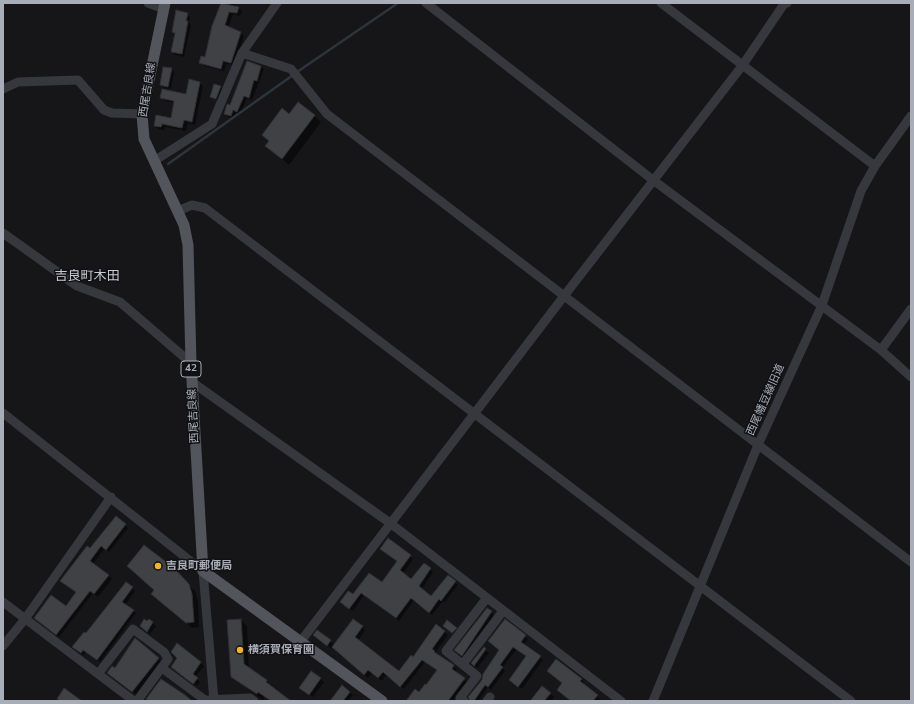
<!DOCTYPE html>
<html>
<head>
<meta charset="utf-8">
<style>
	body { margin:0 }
	#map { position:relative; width:914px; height:704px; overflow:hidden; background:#161618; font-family:"Nunito Sans",sans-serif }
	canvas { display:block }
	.frame { position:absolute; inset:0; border:4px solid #a8adb8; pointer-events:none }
</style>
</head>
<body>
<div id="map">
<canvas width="914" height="704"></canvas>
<div class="frame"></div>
</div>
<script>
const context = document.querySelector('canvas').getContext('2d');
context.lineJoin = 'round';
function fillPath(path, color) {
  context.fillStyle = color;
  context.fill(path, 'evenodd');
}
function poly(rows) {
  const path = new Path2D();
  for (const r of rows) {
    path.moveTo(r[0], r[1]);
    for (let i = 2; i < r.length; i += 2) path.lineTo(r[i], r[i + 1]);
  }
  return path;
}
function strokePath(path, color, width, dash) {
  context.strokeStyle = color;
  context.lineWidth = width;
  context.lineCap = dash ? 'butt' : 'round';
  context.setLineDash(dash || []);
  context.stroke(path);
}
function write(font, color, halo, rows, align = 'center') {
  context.font = font + ' "Nunito Sans","Noto Sans JP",sans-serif';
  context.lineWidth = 3;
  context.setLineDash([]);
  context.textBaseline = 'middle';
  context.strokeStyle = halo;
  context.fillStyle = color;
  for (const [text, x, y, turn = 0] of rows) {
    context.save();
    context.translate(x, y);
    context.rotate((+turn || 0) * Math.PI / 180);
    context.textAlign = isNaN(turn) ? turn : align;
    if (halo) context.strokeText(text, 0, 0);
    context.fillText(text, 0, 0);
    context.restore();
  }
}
fillPath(poly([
	[221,3,235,3,235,6,242,11,240,16,233,14,228,28,241,33,244,36,235,65,226,64,224,71,204,66,200,62,206,58],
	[187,14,190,17,189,23,191,25,184,57,175,55,172,52,175,34,173,32],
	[261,67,264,69,252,100,247,98,240,114,236,113,234,119,228,117,225,114],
	[171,69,174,72,171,89,164,88,161,85],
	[200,83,203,86,195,125,188,123,186,131,165,127,164,130,158,129,155,125,171,120,175,103,165,101,161,97,186,95],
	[215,85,224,90,219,101,211,97],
	[289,115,314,116,321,122,289,165,267,146],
	[125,525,128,528,109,552,105,548,93,564,112,579,98,597,93,593,59,637,38,621,66,607,77,593,91,550],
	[388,540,413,559,403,574,412,580,424,564,433,572,422,589,432,597,455,582,458,585,444,603,443,601,432,615,414,600,399,621,364,595,353,611,344,605,353,596,382,583,398,562],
	[180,576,195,591,198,601,199,627,192,628,158,600,155,590],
	[132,588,135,591,125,605,136,613,100,662,86,652,84,655,76,650,87,635],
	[491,612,494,615,465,658,459,653],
	[241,620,247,626,249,669,267,681,272,688,289,701,270,701,265,697,263,700,232,677],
	[505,620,528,639,524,645,543,660,522,689,513,683,527,657,517,649,502,668,505,671,491,690,488,687,478,701,472,701,500,650],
	[153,623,156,626,150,634,144,629],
	[436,625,448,635,435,653,453,666,457,669,455,673,467,682,453,701,408,701,420,693,438,671,425,662,404,689,386,675,382,681,372,673,368,678,332,646,330,648,314,635,317,631,335,645,362,627,365,630,358,641,399,673,413,658],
	[177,644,204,666,195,677,200,682,197,686,175,670,179,658],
	[484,648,489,653,477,668,472,663],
	[158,659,161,661,136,694,111,675,115,669],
	[312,672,324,682,313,697,304,691],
	[581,679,584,682,583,684,600,699,599,701,579,701,563,683],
	[350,692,353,695,348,701,331,701],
	[550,693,554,697,551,701,531,701]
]), '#0007');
strokePath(poly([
	[297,72,398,3],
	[168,164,293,75]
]), '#2c353c', 2.5);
const building = poly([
	[221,3,239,7,237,13,229,12,225,25,241,32,231,63,223,61,221,69,199,63,201,56,205,57,212,26,221,3],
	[176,10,188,13,186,21,188,21,182,54,171,52,175,33,172,32,176,10],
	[247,61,261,66,257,81,254,80,249,98,244,96,237,112,233,110,231,116,224,114,227,104,230,105,247,61],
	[163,67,172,68,168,87,160,85,163,67],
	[189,79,200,82,192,122,184,120,182,128,162,124,161,127,154,126,156,115,171,118,174,101,160,98,162,89,186,94,189,79],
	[214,84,221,86,216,99,210,97,214,84],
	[298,102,315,115,282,159,265,146,269,141,262,135,282,108,289,114,298,102],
	[116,516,126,524,106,550,101,546,90,561,109,575,94,594,90,591,56,635,34,618,51,595,66,606,76,592,60,581,87,546,90,548,116,516],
	[388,538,411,555,400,570,411,579,424,563,431,568,419,586,431,596,448,575,456,581,441,601,439,599,429,613,411,598,396,618,361,593,349,609,340,602,348,591,353,594,369,573,382,582,397,561,380,549,388,538],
	[144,545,174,568,189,584,192,594,194,622,186,623,151,594,154,590,127,566,144,545],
	[126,582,133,587,122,602,134,610,97,660,83,650,81,653,72,647,84,632,86,633,126,582],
	[487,608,492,611,462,656,454,650,487,608],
	[144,619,147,621,149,619,153,622,147,632,140,626,144,619],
	[241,619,244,664,267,680,266,682,291,701,271,701,258,692,257,694,231,677,227,620,241,619],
	[353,619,363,626,355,637,399,671,411,655,413,657,436,624,445,631,432,649,435,651,434,652,454,665,452,669,465,678,448,701,406,701,415,689,419,692,425,684,426,685,437,670,422,660,400,687,383,672,378,678,368,670,364,675,332,647,353,619],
	[505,619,526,635,521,642,541,656,518,687,509,680,526,656,513,647,500,665,503,667,488,687,485,685,474,701,470,701,468,697,482,680,483,674,499,650,488,641,505,619],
	[447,620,457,628,452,633,443,626,447,620],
	[317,630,331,640,327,646,313,635,317,630],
	[135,638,159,658,132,692,107,673,112,666,115,668,135,638],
	[177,643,201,662,193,674,198,678,193,684,171,667,177,658,171,652,177,643],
	[484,647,486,649,474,666,471,663,484,647],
	[556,659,582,679,580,681,598,695,593,701,571,701,557,690,562,683,547,671,556,659],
	[311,671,321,678,309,695,299,688,311,671],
	[161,679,185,695,192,701,149,701,146,699,161,679],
	[342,685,350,692,343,701,330,701,342,685],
	[542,686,551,693,544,701,530,701,542,686],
	[64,688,82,701,61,701,57,699,64,688]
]);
fillPath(building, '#404145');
strokePath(building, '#303034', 1);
strokePath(poly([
	[148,3,164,9],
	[426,3,653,180,881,350,911,377],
	[661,3,875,166],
	[242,53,291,69,327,114,911,562],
	[3,89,18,82,78,80,104,110,112,113,142,114],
	[154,161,212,124,242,53,277,3],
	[178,211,192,205,205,208,851,701],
	[3,233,77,286,120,302,191,363],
	[881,350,911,309],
	[192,382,390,523,621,701],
	[3,413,203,571,214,701],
	[3,602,134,701],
	[301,641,564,296,742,66,784,4,787,3],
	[3,646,25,619,111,497],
	[463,664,503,611],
	[162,668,205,700,250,698,254,701],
	[98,674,133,629,164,652,168,659,137,701],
	[464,701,460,698,477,676,446,651,486,599],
	[487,701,490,697],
	[653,701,758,445,822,305,861,191,875,166,911,116]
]), '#37383d', 9);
strokePath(poly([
	[165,3,142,114,144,139,184,225,188,245,191,363,203,571,382,701]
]), '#53555c', 11);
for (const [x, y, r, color] of [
	[158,566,4,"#f2b134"],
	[240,650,4,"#f2b134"]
]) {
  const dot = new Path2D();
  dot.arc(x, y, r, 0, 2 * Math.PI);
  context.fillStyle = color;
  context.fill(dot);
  strokePath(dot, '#111113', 1.5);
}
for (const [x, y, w] of [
	[191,369,20]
]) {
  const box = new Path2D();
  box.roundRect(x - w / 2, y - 8, w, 16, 3);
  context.fillStyle = '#111113';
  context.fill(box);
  strokePath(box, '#a8adb8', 1);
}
write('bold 10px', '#a8adb8', null, [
	["42",191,369]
]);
write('11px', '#a8adb8', '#111113', [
	["西尾吉良線",148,90,-81],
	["西尾幡豆線旧道",766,400,-66],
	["西尾吉良線",194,416,-93]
]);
write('bold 11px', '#a8adb8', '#111113', [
	["吉良町郵便局",166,566],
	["横須賀保育園",248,650]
], 'left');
write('13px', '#c9ccd4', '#111113', [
	["吉良町木田",87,277]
]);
</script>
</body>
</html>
